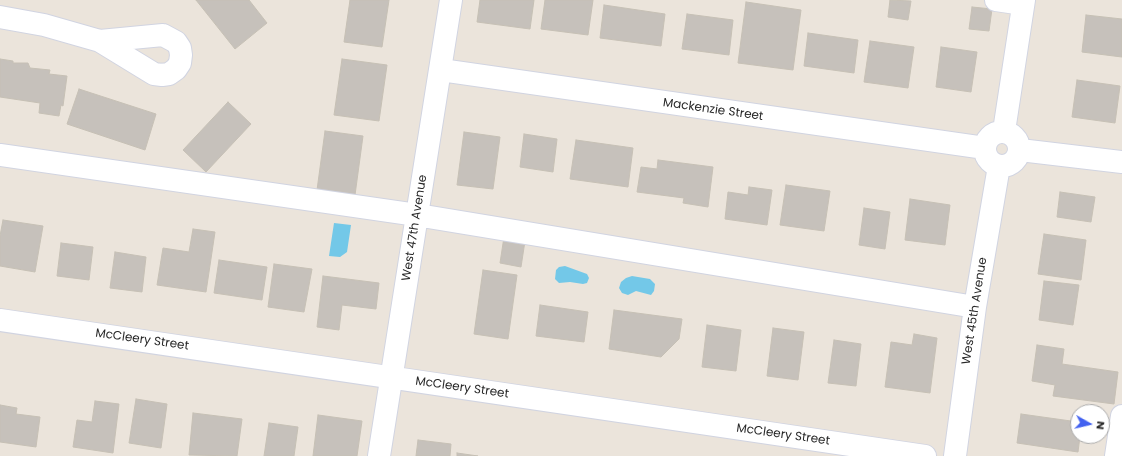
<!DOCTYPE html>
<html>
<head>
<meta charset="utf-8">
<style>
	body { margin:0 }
	#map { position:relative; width:1122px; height:456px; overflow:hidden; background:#ebe4db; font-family:Poppins,sans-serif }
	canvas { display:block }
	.north { position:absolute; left:1070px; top:404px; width:40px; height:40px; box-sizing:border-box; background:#fff; border:1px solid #a9a9a9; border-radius:50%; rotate:98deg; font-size:11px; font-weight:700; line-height:16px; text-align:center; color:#292929 }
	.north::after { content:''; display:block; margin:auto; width:14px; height:18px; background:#4362f0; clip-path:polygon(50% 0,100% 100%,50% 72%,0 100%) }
</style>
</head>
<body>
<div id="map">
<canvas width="1122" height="456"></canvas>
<div class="north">N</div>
</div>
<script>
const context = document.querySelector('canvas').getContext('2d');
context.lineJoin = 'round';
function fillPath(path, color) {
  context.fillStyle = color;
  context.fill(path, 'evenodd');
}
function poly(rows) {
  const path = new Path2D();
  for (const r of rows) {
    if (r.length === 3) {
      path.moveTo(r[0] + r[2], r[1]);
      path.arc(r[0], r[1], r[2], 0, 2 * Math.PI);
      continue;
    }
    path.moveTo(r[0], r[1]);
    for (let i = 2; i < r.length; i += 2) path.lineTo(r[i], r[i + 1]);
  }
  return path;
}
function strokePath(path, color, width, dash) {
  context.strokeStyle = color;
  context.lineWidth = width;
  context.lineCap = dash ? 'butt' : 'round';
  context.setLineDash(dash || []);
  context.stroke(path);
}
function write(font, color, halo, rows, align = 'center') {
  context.font = font + ' Poppins,sans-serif';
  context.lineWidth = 3;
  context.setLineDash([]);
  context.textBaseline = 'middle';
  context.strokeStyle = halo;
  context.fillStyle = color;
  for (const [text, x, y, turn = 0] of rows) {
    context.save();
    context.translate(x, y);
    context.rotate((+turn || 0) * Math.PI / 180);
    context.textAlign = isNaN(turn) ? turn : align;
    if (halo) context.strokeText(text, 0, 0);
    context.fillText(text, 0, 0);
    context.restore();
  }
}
fillPath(poly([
	[334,223,351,225,347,252,340,257,329,256],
	[565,266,587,274,589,278,587,283,583,284,570,282,559,283,555,279,556,270,559,267],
	[632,276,650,279,655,284,654,291,651,295,636,291,628,295,622,293,619,288,621,282,626,278]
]), '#73c8e8');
const building = poly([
	[196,0,249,0,267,23,235,49,196,0],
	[350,0,389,0,382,47,344,42,350,0],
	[480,0,534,0,530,29,477,22,480,0],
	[545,0,593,0,588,35,541,29,545,0],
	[890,0,911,1,908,20,888,17,890,0],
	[746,2,801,10,793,70,738,63,746,2],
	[604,5,665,14,661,46,600,38,604,5],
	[972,7,992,9,989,31,969,29,972,7],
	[687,14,733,20,729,55,682,49,687,14],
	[1086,15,1122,19,1122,57,1082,52,1086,15],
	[808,33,858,40,854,73,804,66,808,33],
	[870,41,914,47,908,88,864,82,870,41],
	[941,47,977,52,971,92,936,87,941,47],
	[0,59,13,61,13,63,28,63,30,68,50,70,49,74,67,76,63,106,61,105,59,116,39,113,40,103,0,97,0,59],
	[342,59,387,65,379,121,334,115,342,59],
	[1077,80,1120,86,1115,123,1072,117,1077,80],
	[79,89,156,114,145,150,67,124,79,89],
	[228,102,251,124,206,172,183,150,228,102],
	[325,131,363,136,355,195,317,190,325,131],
	[464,132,500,137,493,189,457,185,464,132],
	[524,134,557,139,553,172,520,167,524,134],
	[576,140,633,148,628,187,570,179,576,140],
	[658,160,713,167,708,207,683,203,684,198,637,192,641,167,657,169,658,160],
	[786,185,830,191,824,231,780,225,786,185],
	[749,187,772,190,767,225,725,219,728,192,748,195,749,187],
	[1060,192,1095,197,1091,222,1057,217,1060,192],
	[910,199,950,205,945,245,905,240,910,199],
	[864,208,890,212,885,249,859,245,864,208],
	[3,220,43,226,35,272,0,266,0,236,3,220],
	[193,229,215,232,206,292,157,285,163,248,189,252,193,229],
	[1044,234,1086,240,1081,280,1038,274,1044,234],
	[504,237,525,241,521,267,500,263,504,237],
	[61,243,93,247,89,280,57,276,61,243],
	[115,252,146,257,142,292,110,288,115,252],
	[219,260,267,267,262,300,214,293,219,260],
	[274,264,312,269,304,312,268,307,274,264],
	[483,270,517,275,508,339,474,334,483,270],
	[323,276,379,283,376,309,342,305,339,330,317,327,323,276],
	[1044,281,1079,285,1073,325,1039,320,1044,281],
	[540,305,588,312,584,342,536,336,540,305],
	[614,310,682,319,679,339,661,357,609,349,614,310],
	[707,325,741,330,736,371,702,367,707,325],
	[773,328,804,332,798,380,767,376,773,328],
	[914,334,937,338,930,393,885,387,891,342,912,345,914,334],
	[834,340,861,344,856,386,828,383,834,340],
	[1037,345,1064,349,1062,364,1118,372,1114,404,1053,396,1055,385,1032,381,1037,345],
	[136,399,167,404,161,448,129,443,136,399],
	[95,401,119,404,113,453,73,447,77,420,92,422,95,401],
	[0,405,17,408,16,414,40,417,36,447,0,442,0,405],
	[193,413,242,419,237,456,189,455,193,413],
	[1021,414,1078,422,1078,436,1080,436,1078,452,1017,443,1021,414],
	[318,415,362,421,357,456,313,456,318,415],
	[269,423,298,427,294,456,264,456,269,423],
	[418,440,451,444,450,456,416,456,418,440],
	[457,453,478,456,457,456,457,453]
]);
fillPath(building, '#c6c1bb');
strokePath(building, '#c6c0b5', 1);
const minor = poly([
	[996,0,1023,4],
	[0,17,44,25,100,41],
	[163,35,176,42,180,48,181,55,180,63,176,69,169,74,162,75,154,74,100,41,163,35],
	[441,70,985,148],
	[1004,131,1024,0],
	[1002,149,17],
	[1020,150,1122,162],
	[0,155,417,215,975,307],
	[0,320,925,456],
	[379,456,451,0],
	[955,456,975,307,999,166],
	[1116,456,1122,416]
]);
strokePath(minor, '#d1d4e1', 24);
strokePath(minor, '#fff', 22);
write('12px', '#292929', '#fff', [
	["Mackenzie Street",713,110,8],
	["West 47th Avenue",415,228,-81],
	["West 45th Avenue",975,311,-81],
	["McCleery Street",142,340,8],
	["McCleery Street",462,388,8],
	["McCleery Street",783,435,8]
]);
</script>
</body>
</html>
